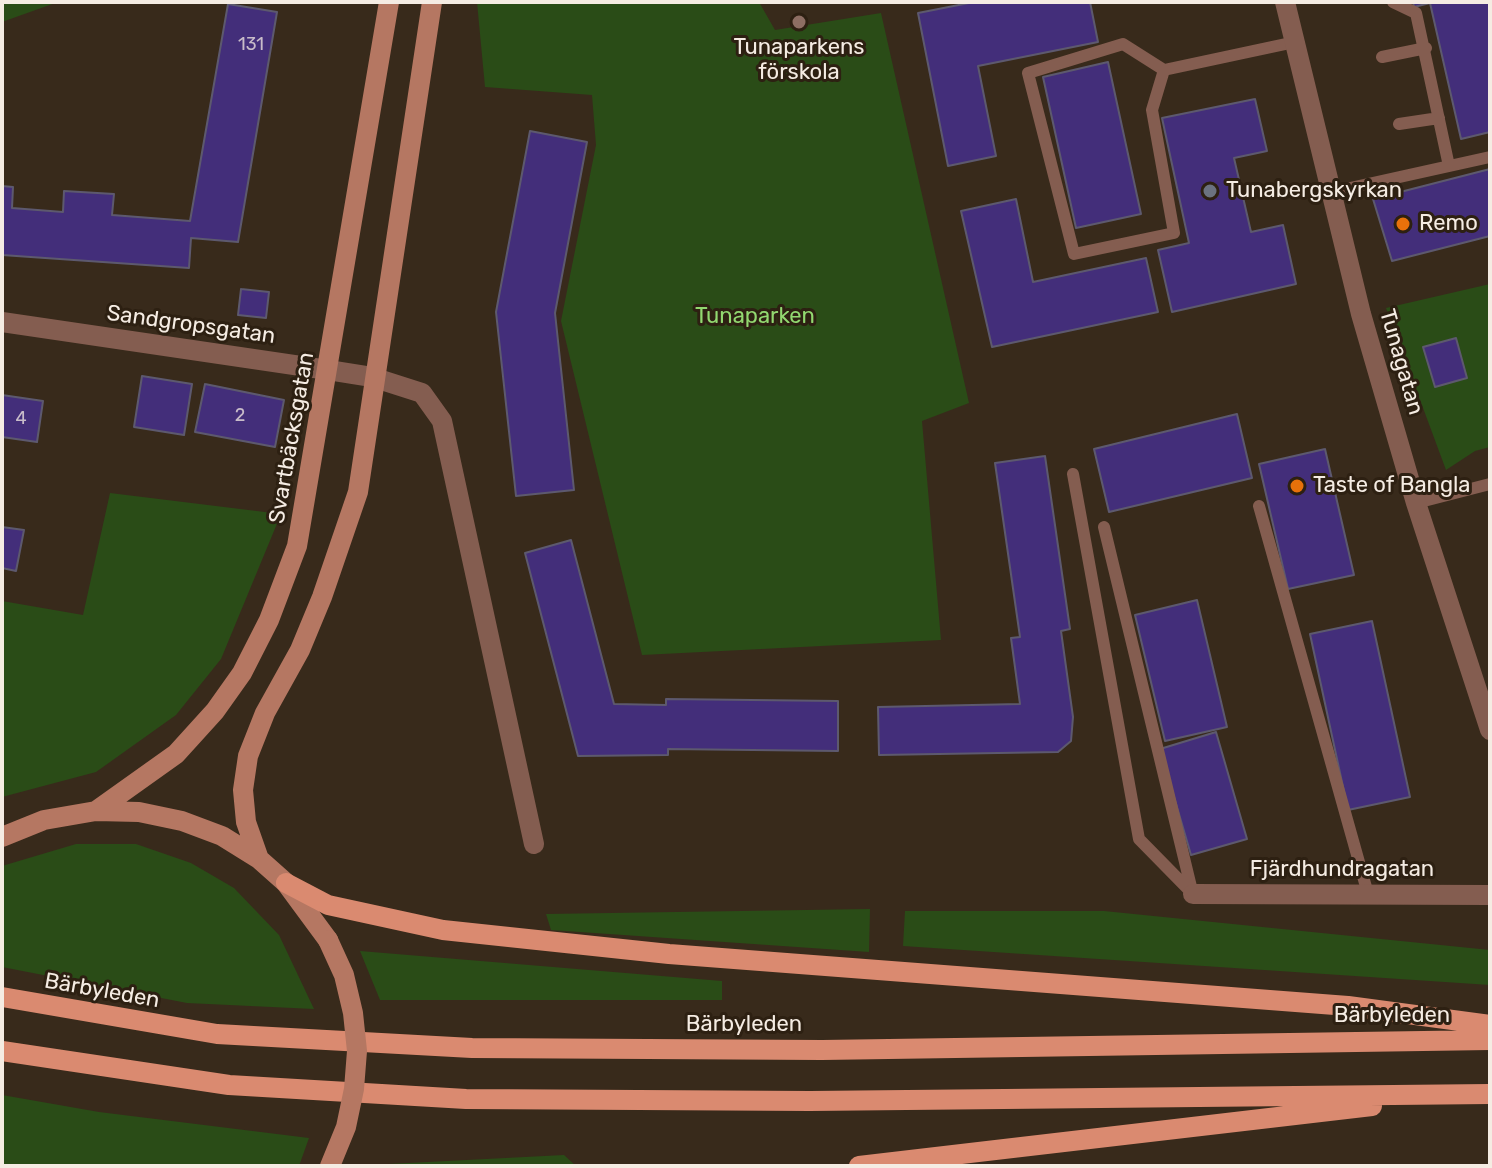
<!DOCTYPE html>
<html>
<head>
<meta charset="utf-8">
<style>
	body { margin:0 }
	#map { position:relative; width:1492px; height:1168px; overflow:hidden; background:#382a1b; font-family:Rubik,sans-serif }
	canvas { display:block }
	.frame { position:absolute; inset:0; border:4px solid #f5ece3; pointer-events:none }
</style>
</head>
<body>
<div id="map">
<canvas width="1492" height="1168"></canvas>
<div class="frame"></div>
</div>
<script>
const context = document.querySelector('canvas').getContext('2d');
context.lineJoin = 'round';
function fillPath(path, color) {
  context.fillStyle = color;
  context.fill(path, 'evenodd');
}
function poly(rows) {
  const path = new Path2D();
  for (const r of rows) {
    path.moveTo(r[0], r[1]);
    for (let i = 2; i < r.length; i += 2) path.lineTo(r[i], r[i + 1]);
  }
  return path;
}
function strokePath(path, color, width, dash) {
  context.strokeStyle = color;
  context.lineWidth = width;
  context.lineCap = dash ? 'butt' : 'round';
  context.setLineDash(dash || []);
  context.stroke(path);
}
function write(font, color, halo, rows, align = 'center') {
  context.font = font + ' Rubik,sans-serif';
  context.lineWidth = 6;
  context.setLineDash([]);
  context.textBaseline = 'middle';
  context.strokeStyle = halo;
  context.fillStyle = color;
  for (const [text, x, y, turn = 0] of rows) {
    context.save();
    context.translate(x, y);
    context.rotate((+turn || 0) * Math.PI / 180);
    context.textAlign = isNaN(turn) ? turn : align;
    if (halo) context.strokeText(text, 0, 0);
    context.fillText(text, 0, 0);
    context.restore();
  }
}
fillPath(poly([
	[2,2,58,2,2,22],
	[477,2,759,2,775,30,881,13,969,403,922,421,941,640,642,655,561,321,596,145,592,95,485,87],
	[1490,284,1490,447,1475,451,1446,470,1386,308],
	[110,493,281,514,221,659,176,715,96,772,2,797,2,601,83,615],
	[76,844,136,844,191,863,234,888,279,935,314,1009,187,1003,2,967,2,866],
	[870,909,869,952,551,930,546,914],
	[905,911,1104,911,1490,950,1490,985,903,946],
	[360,951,722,981,722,1000,380,1000],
	[2,1095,99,1112,309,1138,299,1166,2,1166],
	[564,1155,576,1166,369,1166,369,1165]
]), '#2a4c17');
const building = poly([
	[974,2,1090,2,1098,42,978,66,996,156,948,166,918,13,974,2],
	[1413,2,1490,2,1490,132,1461,139,1430,3,1414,7,1413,2],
	[228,4,277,12,238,242,191,238,189,268,2,255,2,186,13,187,12,208,63,212,64,191,114,194,112,215,190,221,228,4],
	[1108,62,1141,214,1076,228,1043,77,1108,62],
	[1255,99,1267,151,1234,158,1251,232,1283,225,1296,284,1172,312,1158,250,1189,243,1162,118,1255,99],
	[530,131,587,142,555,313,574,490,516,496,496,312,530,131],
	[1490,169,1490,236,1392,261,1373,199,1490,169],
	[1016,199,1033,282,1146,258,1158,312,992,347,961,211,1016,199],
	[241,289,269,292,266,318,238,315,241,289],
	[1456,338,1467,378,1435,387,1423,347,1456,338],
	[142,376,192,384,184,435,134,427,142,376],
	[205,384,284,400,275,447,195,432,205,384],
	[2,395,43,401,37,442,2,437,2,395],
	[1237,414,1252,478,1109,512,1094,449,1237,414],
	[1325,449,1354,575,1288,589,1259,464,1325,449],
	[1045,456,1070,629,1061,631,1073,717,1071,741,1058,752,879,755,878,707,1020,704,1011,638,1020,637,995,463,1045,456],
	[2,527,24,530,16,571,2,568,2,527],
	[571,540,614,704,666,705,666,699,838,701,838,751,668,749,668,755,578,756,525,553,571,540],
	[1197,600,1227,727,1165,741,1135,615,1197,600],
	[1372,621,1410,797,1348,810,1310,634,1372,621],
	[1216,732,1247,839,1191,855,1160,749,1216,732]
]);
fillPath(building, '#432e7a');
strokePath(building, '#5d596e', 2);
strokePath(poly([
	[1393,2,1416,13,1449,166],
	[1382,57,1426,48],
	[1164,70,1152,110,1174,233,1074,254,1028,73,1123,44,1164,70,1295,42],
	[1399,124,1439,118],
	[1332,192,1490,157],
	[1073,474,1139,839,1193,894],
	[1416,503,1490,484],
	[1259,506,1368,894],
	[1104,527,1192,891]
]), '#845d50', 12);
strokePath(poly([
	[1285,2,1361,314,1416,503,1490,730],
	[2,322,328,370,372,377,422,393,442,421,534,844],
	[1193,894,1490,895]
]), '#845d50', 20);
strokePath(poly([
	[96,811,176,754,215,711,242,673,269,620,297,546,389,2],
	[2,837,44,820,96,811,139,812,182,821,222,836,259,859,286,883,328,940],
	[259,859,246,822,243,790,248,756,265,713,300,650,322,597,358,492,432,2]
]), '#b57762', 20);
strokePath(poly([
	[286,883,328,905,443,930,669,954,1348,1006,1490,1025],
	[2,997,217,1034,472,1048,822,1050,1490,1040],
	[2,1051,229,1085,466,1099,810,1101,1490,1094],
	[859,1166,1372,1106]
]), '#da8a70', 20);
strokePath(poly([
	[328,940,344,975,353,1013,357,1051,354,1089,346,1127,330,1166]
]), '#b57762', 20);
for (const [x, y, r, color] of [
	[799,22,8,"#8d6e63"],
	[1210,191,8,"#6b7280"],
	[1403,224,8,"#e8710a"],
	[1297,486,8,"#e8710a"]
]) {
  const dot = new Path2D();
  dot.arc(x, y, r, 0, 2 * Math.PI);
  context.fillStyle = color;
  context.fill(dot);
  strokePath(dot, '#2d2012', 3);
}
write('18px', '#c8bcc9', null, [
	["131",251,45],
	["2",240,416],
	["4",21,419]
]);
write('22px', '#f5ece3', '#2d2012', [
	["Tunaparkens",799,48,"center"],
	["förskola",799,73,"center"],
	["Tunabergskyrkan",1226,191],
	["Remo",1419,224],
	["Taste of Bangla",1313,486]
], 'left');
write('22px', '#92d870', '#2d2012', [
	["Tunaparken",755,317]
]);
write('22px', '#f5ece3', '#2d2012', [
	["Sandgropsgatan",191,325,8],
	["Tunagatan",1401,362,74],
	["Svartbäcksgatan",292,438,-80],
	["Fjärdhundragatan",1342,870],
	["Bärbyleden",102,991,10],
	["Bärbyleden",1392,1016],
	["Bärbyleden",744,1025]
]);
</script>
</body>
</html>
